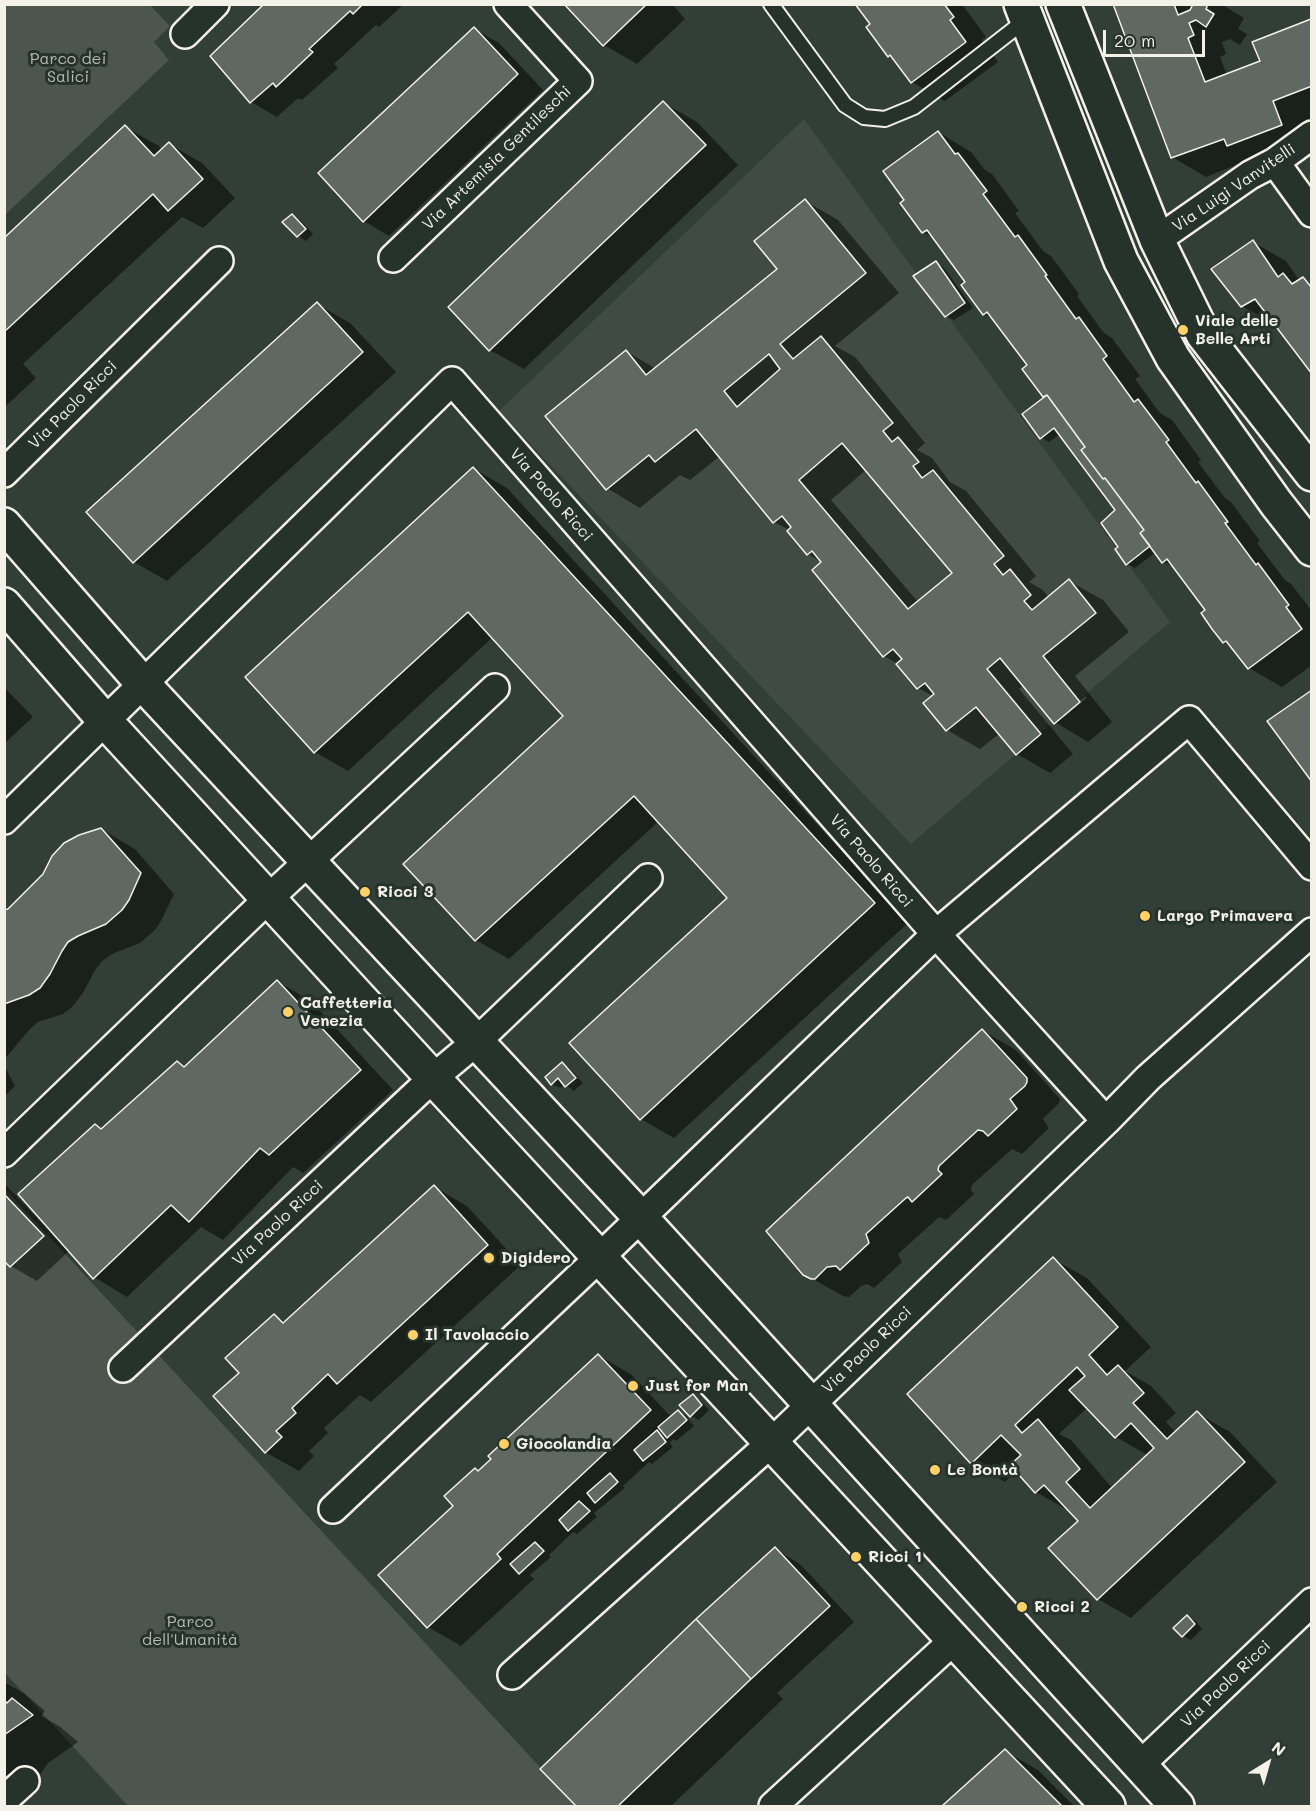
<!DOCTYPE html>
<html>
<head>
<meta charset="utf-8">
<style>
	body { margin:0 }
	#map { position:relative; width:1316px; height:1811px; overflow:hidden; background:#323e38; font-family:Mali,sans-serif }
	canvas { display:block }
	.frame { position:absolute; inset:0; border:6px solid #f4f1e8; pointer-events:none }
	.north { position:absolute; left:1238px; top:1733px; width:60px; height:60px; -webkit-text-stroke:4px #26332d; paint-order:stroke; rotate:37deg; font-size:16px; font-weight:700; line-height:24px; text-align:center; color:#f4f1e8 }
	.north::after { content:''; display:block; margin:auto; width:21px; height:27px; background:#f4f1e8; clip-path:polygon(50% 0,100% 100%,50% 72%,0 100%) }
	.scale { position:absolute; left:1103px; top:30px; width:102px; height:27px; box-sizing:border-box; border:3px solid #f4f1e8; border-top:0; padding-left:8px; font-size:18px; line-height:21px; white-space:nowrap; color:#f4f1e8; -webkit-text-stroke:4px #26332d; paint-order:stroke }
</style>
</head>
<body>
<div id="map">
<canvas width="1316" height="1811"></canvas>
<div class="frame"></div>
<div class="north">N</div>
<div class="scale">20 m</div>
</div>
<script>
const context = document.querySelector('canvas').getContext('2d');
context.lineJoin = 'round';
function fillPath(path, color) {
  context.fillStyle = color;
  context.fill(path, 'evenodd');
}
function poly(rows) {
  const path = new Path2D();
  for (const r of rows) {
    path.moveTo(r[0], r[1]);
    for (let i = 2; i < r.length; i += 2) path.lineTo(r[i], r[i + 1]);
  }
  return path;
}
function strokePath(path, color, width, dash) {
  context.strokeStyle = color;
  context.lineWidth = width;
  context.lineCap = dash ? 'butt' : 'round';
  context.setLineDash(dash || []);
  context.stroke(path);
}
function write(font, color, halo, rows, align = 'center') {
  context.font = font + ' Mali,sans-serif';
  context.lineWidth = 6;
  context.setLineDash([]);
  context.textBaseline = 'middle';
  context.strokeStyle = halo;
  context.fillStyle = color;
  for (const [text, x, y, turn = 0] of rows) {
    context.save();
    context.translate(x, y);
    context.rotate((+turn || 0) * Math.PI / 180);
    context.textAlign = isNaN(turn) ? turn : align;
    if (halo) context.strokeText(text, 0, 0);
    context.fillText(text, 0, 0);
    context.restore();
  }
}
fillPath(poly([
	[804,119,1170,622,911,844,499,411]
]), '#404b44');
fillPath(poly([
	[5,4,150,5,170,26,154,42,169,60,5,215],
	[5,1189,576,1806,128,1806,5,1673]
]), '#4c564f');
fillPath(poly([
	[266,4,404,4,379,27,376,25,334,64,338,68,302,100,298,98,277,117,251,102,212,56],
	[566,4,672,4,685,19,637,64,604,45],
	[857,4,962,4,986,37,982,40,998,62,945,101,912,82,895,59,889,56,872,25],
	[1114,4,1221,4,1244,18,1238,29,1247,34,1240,45,1230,39,1222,42,1226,54,1220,57,1227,75,1262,62,1312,21,1312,118,1306,120,1312,135,1206,177,1172,157],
	[474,29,499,43,543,90,389,236,364,221],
	[664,103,697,122,738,165,524,369,490,350],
	[125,127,159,146,162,150,169,144,202,163,235,198,203,228,182,217,23,364,36,378,7,405,4,403,4,240],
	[938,132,971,152,985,170,992,174,1019,211,1015,213,1043,251,1051,256,1079,294,1077,296,1104,333,1112,338,1140,376,1135,379,1160,413,1172,420,1201,460,1198,462,1225,498,1231,502,1260,541,1257,543,1285,580,1291,584,1312,611,1312,665,1282,687,1249,668,1233,647,1224,642,1207,611,1176,569,1163,561,1156,552,1135,568,1127,564,1121,548,1117,510,1060,434,1049,442,1041,437,1046,397,1029,365,995,320,984,314,967,282,935,239,923,232,906,200],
	[805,201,838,220,899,293,835,346,855,357,925,443,917,450,932,458,950,482,966,491,1036,576,1029,582,1043,590,1049,598,1069,581,1103,600,1129,632,1075,676,1112,722,1088,742,1055,722,1024,685,1019,689,1073,754,1050,773,1017,754,1000,733,980,749,947,730,933,696,918,688,898,664,884,656,823,563,808,554,789,530,774,522,720,456,690,480,680,475,640,508,607,488,626,351,656,369,779,269],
	[867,469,954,573,918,602,831,500],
	[1085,696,1087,698,1063,718,1063,714],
	[292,216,300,220,313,234,306,241,298,236],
	[1253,242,1286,261,1300,281,1303,279,1312,284,1312,371,1276,325,1242,306],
	[936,263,944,268,973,308,954,320,946,316],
	[317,304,350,323,396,372,167,581,134,562],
	[474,469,507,488,908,923,674,1138,641,1119,729,898,659,821,509,959,476,940,405,864,566,716,493,637,348,771,315,752],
	[4,687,33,717,4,744],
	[101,829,135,849,174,894,162,919,156,929,140,943,112,954,102,961,95,970,83,993,73,1006,63,1014,38,1022,29,1030,4,1060,4,912,9,910],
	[278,982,311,1001,393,1090,303,1173,293,1167,223,1240,201,1227,127,1297,94,1277,70,1250,37,1281,11,1266,4,1259,4,1183,54,1236,103,1130,177,1063,186,1068],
	[983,1031,1016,1050,1060,1099,1058,1104,1043,1119,1049,1128,1022,1154,1012,1149,972,1185,971,1190,974,1194,946,1220,939,1217,898,1254,902,1262,874,1288,867,1284,861,1286,849,1297,843,1296,804,1274],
	[562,1064,570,1069,583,1083,574,1091,565,1084,560,1088,552,1084,547,1077],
	[4,1065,15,1086,4,1097],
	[434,1187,467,1206,521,1265,371,1402,360,1395,324,1428,328,1433,309,1451,314,1456,299,1471,265,1452,241,1373,275,1316,286,1322],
	[1053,1259,1087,1278,1151,1347,1125,1371,1151,1386,1176,1413,1166,1422,1176,1433,1197,1413,1230,1432,1277,1482,1131,1618,1098,1599,1050,1548,1080,1521,1069,1511,1036,1492,1017,1470,1005,1482,972,1462],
	[1088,1407,1116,1437,1149,1456,1113,1489,1071,1440,1059,1434],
	[598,1355,632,1375,671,1417,678,1412,686,1416,694,1426,676,1441,673,1439,670,1443,673,1447,652,1464,649,1462,623,1486,625,1488,594,1513,597,1517,577,1534,573,1532,549,1555,551,1557,530,1575,534,1579,461,1646,428,1627,380,1575,455,1506,479,1472],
	[693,1396,701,1401,709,1410,699,1420,691,1416],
	[775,1549,800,1564,854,1622,777,1693,783,1699,671,1806,578,1806,542,1769],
	[1188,1617,1196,1621,1202,1629,1191,1640,1183,1636],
	[4,1682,25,1694,45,1711,41,1716,59,1726,78,1742,48,1763,33,1785,4,1806],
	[1005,1751,1038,1770,1074,1806,944,1806]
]), '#0007');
const building = poly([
	[264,4,363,4,353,14,350,11,309,49,313,52,276,87,273,83,250,103,210,56,264,4],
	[564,4,647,4,603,46,564,4],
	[855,4,944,4,954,17,950,20,966,42,911,83,890,55,888,57,866,27,870,24,855,4],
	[1113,4,1174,4,1178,15,1190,10,1193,4,1208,4,1206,9,1214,14,1206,27,1196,20,1189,23,1194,35,1188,38,1205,82,1260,61,1252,42,1311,19,1312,86,1273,101,1282,125,1227,146,1224,139,1171,158,1113,4],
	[474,27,518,74,363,222,318,173,474,27],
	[663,101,706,145,489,351,448,307,663,101],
	[125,125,154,156,169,142,203,179,168,211,153,194,4,332,4,238,125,125],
	[938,131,955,154,958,153,987,191,983,194,1015,237,1018,235,1047,275,1045,276,1076,319,1079,317,1107,356,1103,359,1134,402,1138,399,1169,440,1166,442,1196,483,1198,481,1228,522,1225,523,1256,565,1258,563,1289,605,1286,607,1302,629,1248,669,1226,641,1223,643,1212,629,1201,613,1205,610,1167,559,1162,563,1140,533,1144,530,1105,478,1103,479,1081,450,1085,447,1047,395,1043,397,1022,369,1027,365,987,312,983,315,961,285,965,282,927,230,922,233,900,203,904,200,883,171,938,131],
	[805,199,866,273,780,344,793,359,821,336,893,423,883,431,892,442,898,437,919,462,913,466,922,478,933,470,1004,556,994,564,1003,575,1010,569,1031,595,1024,601,1032,610,1069,579,1096,613,1043,656,1080,702,1054,724,1000,658,987,669,1041,734,1016,755,976,707,946,731,923,703,934,694,925,683,917,689,896,664,902,659,893,649,883,657,812,570,821,562,812,551,807,555,787,531,791,527,782,516,773,523,696,429,655,462,649,455,606,490,545,416,626,350,646,375,777,269,754,241,805,199],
	[769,354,780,369,737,407,724,391,769,354],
	[842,443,952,573,908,609,799,480,842,443],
	[292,214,306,229,297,237,282,222,292,214],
	[1253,240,1278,277,1283,273,1292,284,1303,277,1312,288,1312,374,1255,299,1241,307,1211,269,1253,240],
	[936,261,965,303,945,317,913,276,936,261],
	[317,302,363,352,133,563,86,512,317,302],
	[1047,395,1085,447,1081,450,1103,479,1105,478,1144,530,1140,533,1150,546,1126,565,1115,549,1118,547,1101,523,1115,510,1054,428,1040,439,1022,414,1047,395],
	[473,467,875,903,640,1120,569,1043,727,898,634,796,475,941,403,864,563,716,468,612,314,753,245,677,473,467],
	[1312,690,1312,782,1267,721,1312,690],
	[101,828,141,873,129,900,122,910,106,924,78,936,68,942,62,951,50,974,40,988,29,995,4,1004,4,910,8,909,43,874,52,856,64,843,79,835,101,828],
	[277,980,361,1070,269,1155,260,1148,189,1222,171,1205,93,1279,18,1194,95,1124,101,1129,177,1061,184,1067,277,980],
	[982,1029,1027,1078,1027,1082,1025,1086,1010,1099,1017,1109,988,1136,983,1131,978,1130,939,1166,938,1170,942,1174,912,1202,908,1197,906,1198,866,1234,869,1243,840,1270,836,1266,827,1267,815,1279,811,1279,803,1275,766,1231,982,1029],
	[562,1062,576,1078,565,1087,558,1078,551,1085,545,1077,562,1062],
	[434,1185,488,1245,337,1384,328,1374,292,1408,296,1413,276,1431,282,1437,265,1453,213,1396,239,1373,225,1358,274,1314,283,1323,434,1185],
	[4,1194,44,1236,10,1267,4,1261,4,1194],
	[1053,1257,1118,1327,1089,1355,1107,1375,1118,1365,1144,1393,1133,1403,1167,1439,1197,1411,1245,1462,1097,1600,1048,1548,1078,1521,1044,1485,1035,1493,1010,1465,1021,1455,1001,1435,971,1464,907,1394,1053,1257],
	[1077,1367,1085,1376,1069,1390,1115,1438,1131,1423,1154,1448,1090,1508,1066,1482,1080,1469,1038,1419,1022,1433,1015,1425,1077,1367],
	[598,1354,651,1410,497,1554,501,1559,427,1628,378,1575,453,1506,444,1496,475,1468,478,1471,491,1459,488,1456,598,1354],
	[693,1394,702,1405,690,1417,679,1405,693,1394],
	[678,1410,687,1420,667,1438,658,1427,678,1410],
	[657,1430,666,1442,643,1461,634,1450,657,1430],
	[610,1473,618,1482,595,1503,587,1493,610,1473],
	[579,1501,590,1511,568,1531,559,1520,579,1501],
	[535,1542,544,1551,519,1574,510,1564,535,1542],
	[775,1547,830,1606,751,1679,696,1619,775,1547],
	[1187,1615,1195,1624,1182,1637,1173,1628,1187,1615],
	[696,1619,751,1679,618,1806,576,1806,540,1769,696,1619],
	[12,1698,33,1715,4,1735,4,1700,7,1703,12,1698],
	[1005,1749,1062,1806,942,1806,1005,1749]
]);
fillPath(building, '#5f6861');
strokePath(building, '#f4f1e8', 1.5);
const service = poly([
	[771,4,845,105,864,117,885,119,914,107,1027,19]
]);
const minor = poly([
	[185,34,215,4],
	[1275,162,1312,213],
	[1157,240,1250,175,1275,162,1312,135],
	[393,258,578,81,508,4],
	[4,473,219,261],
	[4,820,452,381,936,934,1106,1121],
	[4,1153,268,899,495,688],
	[123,1368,433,1078,476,1042,648,878],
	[333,1509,600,1257,936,934,1189,720,1312,866],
	[512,1675,771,1443,1106,1121,1148,1078,1312,932],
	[1139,1766,1312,1602],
	[4,1800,25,1781],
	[773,1806,954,1640]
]);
const tertiary = poly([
	[1021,4,1121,261,1173,358,1276,503,1312,549],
	[1063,4,1157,240,1203,334,1312,474],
	[4,525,144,685,640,1217,1177,1806],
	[4,605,106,722,433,1078,1108,1806]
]);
strokePath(service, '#f4f1e8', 18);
strokePath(minor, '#f4f1e8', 32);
strokePath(tertiary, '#f4f1e8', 38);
strokePath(service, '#26332d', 14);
strokePath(minor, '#26332d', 27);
strokePath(tertiary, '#26332d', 33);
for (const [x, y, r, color] of [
	[1183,330,6,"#ffd166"],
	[365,892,6,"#ffd166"],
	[1145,916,6,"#ffd166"],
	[288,1012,6,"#ffd166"],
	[489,1258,6,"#ffd166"],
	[413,1335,6,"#ffd166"],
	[633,1386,6,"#ffd166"],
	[504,1444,6,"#ffd166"],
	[935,1470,6,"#ffd166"],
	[856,1557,6,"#ffd166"],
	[1022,1607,6,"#ffd166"]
]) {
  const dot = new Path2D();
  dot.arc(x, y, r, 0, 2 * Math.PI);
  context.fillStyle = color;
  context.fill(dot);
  strokePath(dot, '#26332d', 2);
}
write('16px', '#b9bbb2', '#26332d', [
	["Parco dei",68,59],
	["Salici",68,77],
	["Parco",190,1622],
	["dell'Umanità",190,1640]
]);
write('16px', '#f4f1e8', '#26332d', [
	["Via Artemisia Gentileschi",497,158,-44],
	["Via Luigi Vanvitelli",1234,188,-34],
	["Via Paolo Ricci",73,405,-45],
	["Via Paolo Ricci",551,495,49],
	["Via Paolo Ricci",871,861,49],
	["Via Paolo Ricci",278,1223,-43],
	["Via Paolo Ricci",867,1350,-44],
	["Via Paolo Ricci",1226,1684,-44]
]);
write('bold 16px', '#f4f1e8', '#26332d', [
	["Viale delle",1195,321],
	["Belle Arti",1195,339],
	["Ricci 3",377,892],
	["Largo Primavera",1157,916],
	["Caffetteria",300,1003],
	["Venezia",300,1021],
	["Digidero",501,1258],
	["Il Tavolaccio",425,1335],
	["Just for Man",645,1386],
	["Giocolandia",516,1444],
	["Le Bontà",947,1470],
	["Ricci 1",868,1557],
	["Ricci 2",1034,1607]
], 'left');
</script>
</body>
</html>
